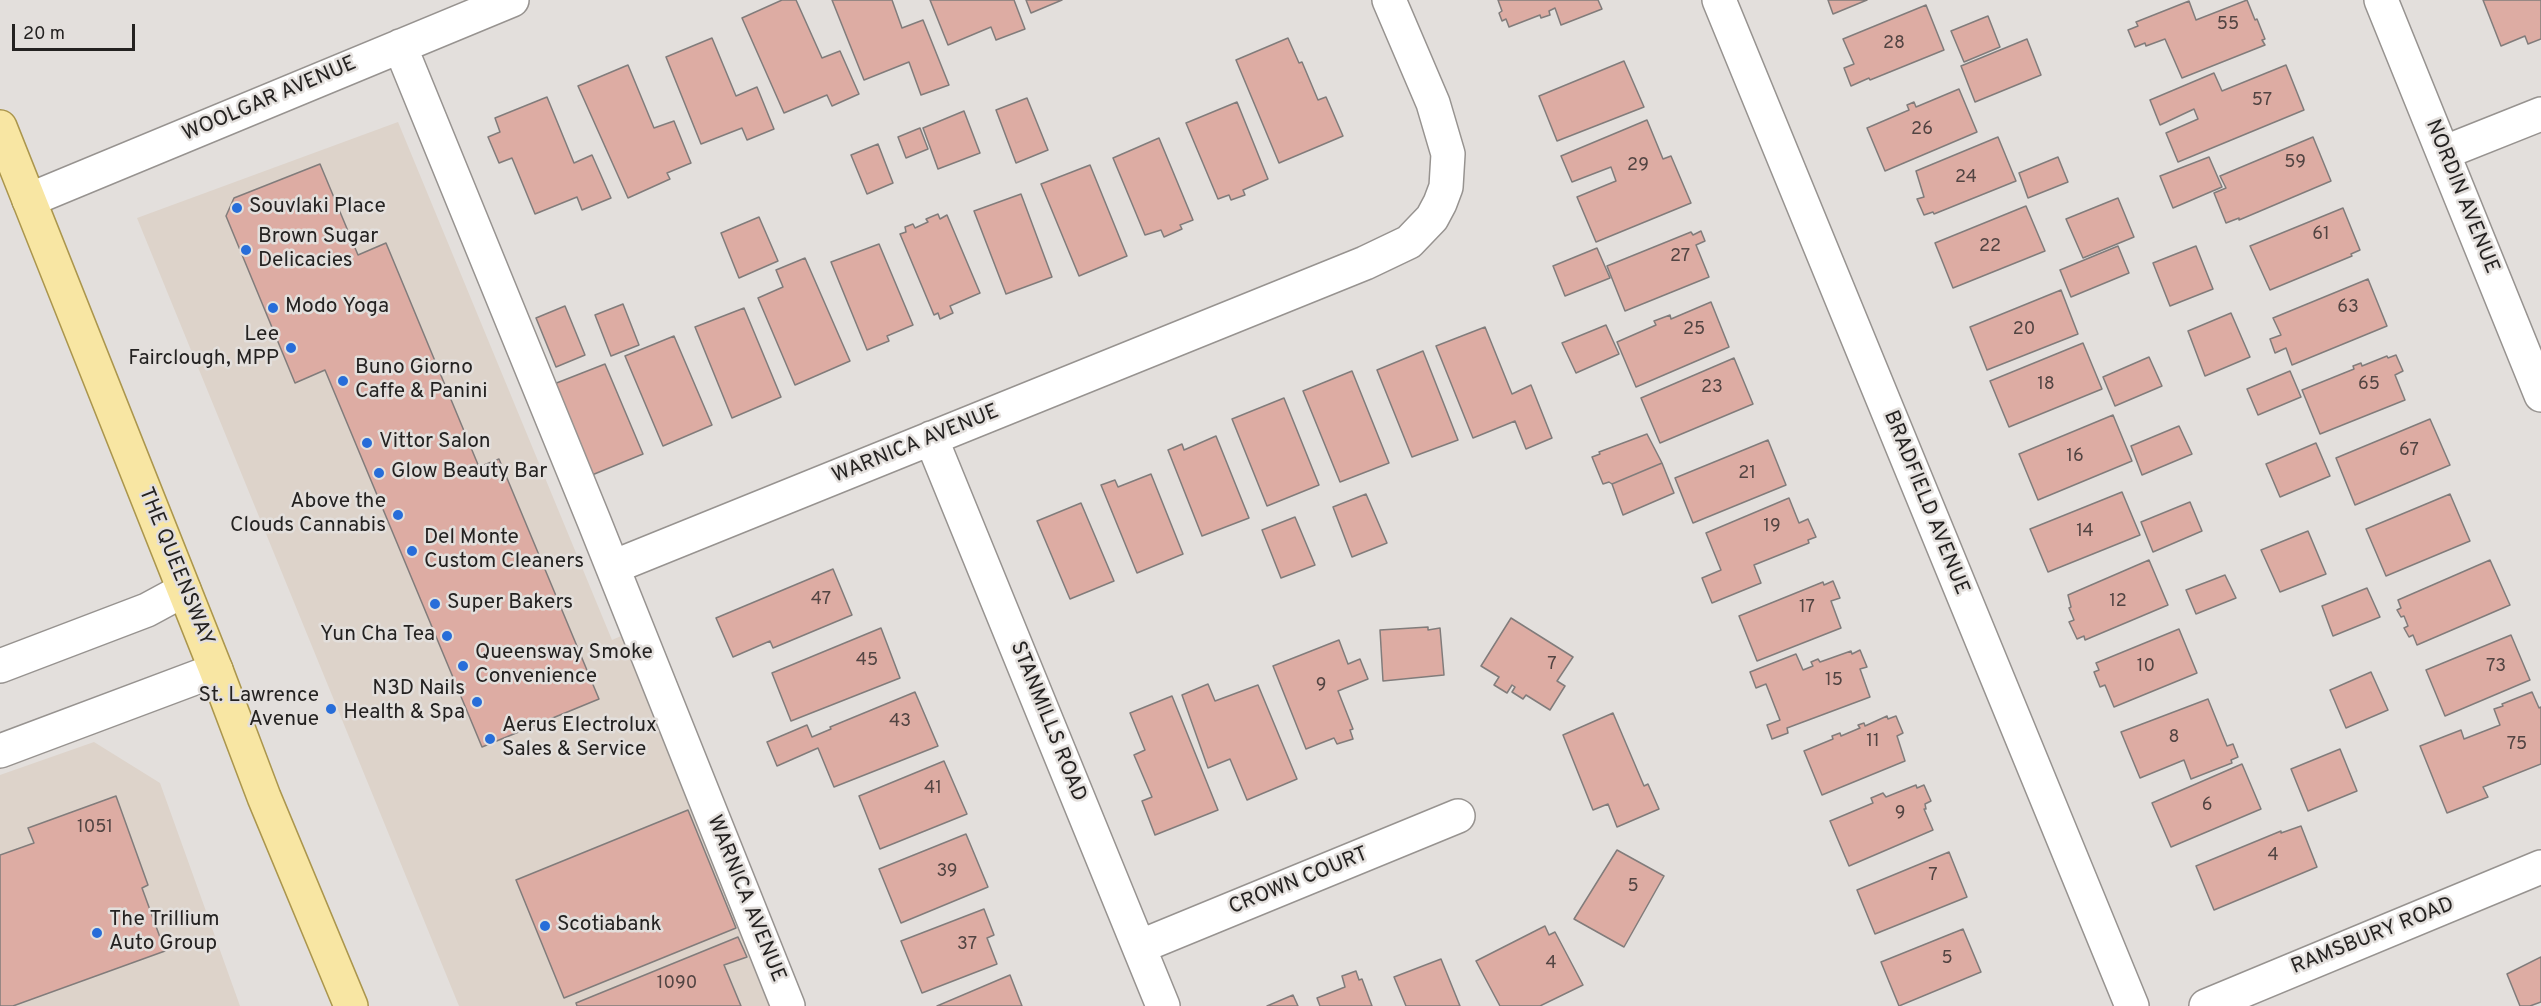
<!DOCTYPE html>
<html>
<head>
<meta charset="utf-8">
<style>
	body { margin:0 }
	#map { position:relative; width:2541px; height:1006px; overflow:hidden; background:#e3dfdc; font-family:Overpass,sans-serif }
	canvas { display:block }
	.scale { position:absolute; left:12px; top:24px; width:123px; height:27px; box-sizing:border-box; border:3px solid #242221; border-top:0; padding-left:8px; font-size:18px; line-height:21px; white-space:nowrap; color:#242221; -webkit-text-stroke:4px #e3dfdc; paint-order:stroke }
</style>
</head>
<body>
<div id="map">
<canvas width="2541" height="1006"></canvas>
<div class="scale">20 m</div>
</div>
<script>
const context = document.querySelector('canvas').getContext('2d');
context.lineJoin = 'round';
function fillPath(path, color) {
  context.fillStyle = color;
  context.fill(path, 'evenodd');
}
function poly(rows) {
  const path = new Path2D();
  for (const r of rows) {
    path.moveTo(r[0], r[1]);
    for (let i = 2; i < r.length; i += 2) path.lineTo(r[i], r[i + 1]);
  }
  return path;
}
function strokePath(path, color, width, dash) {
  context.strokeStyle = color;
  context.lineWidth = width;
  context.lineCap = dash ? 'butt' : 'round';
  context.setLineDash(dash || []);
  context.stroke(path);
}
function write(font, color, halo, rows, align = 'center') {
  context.font = font + ' Overpass,sans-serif';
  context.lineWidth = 5;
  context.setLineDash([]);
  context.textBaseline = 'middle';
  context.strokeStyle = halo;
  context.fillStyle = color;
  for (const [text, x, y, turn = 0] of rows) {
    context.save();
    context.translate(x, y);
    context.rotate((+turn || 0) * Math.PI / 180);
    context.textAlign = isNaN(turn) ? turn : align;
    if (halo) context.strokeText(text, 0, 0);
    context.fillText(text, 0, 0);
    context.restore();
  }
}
fillPath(poly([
	[398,122,612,640,653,622,806,1006,459,1006,137,218],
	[94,742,160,783,240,1006,0,1006,0,775]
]), '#ddd3ca');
const building = poly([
	[782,0,796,0,822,58,840,51,859,94,832,106,827,95,784,113,742,18,782,0],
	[832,0,892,0,902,28,923,20,949,85,921,95,909,62,864,80,832,0],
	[930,0,1014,0,1025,29,996,40,991,27,948,45,930,0],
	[1026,0,1062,0,1031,13,1026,0],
	[1498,0,1598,0,1602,9,1561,25,1555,8,1549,11,1550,15,1541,18,1540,15,1509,27,1506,19,1502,21,1499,13,1502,11,1498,0],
	[1828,0,1867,0,1833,14,1828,0],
	[2247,0,2255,20,2257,19,2265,39,2262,40,2265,45,2182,78,2165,39,2146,46,2145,43,2135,47,2128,30,2138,26,2136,22,2189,1,2196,20,2247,0],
	[2483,0,2541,0,2541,39,2528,44,2525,36,2501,46,2483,0],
	[1926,5,1944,50,1870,80,1869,78,1851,86,1844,68,1854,64,1843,39,1926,5],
	[1988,16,2000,47,1964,62,1951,31,1988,16],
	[712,38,736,96,757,87,774,129,747,140,742,128,701,144,666,57,712,38],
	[1288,38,1299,63,1302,62,1318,100,1326,97,1343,136,1279,163,1236,60,1288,38],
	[2027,39,2041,75,1975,102,1961,66,2027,39],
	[1624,61,1644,107,1557,141,1539,96,1624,61],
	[628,65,654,128,674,121,691,163,667,173,670,179,628,198,578,86,628,65],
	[2286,65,2304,110,2178,162,2166,133,2198,119,2194,109,2160,125,2150,100,2214,73,2222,91,2286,65],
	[1959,89,1977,132,1885,171,1867,128,1909,110,1907,105,1914,102,1916,107,1959,89],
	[547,97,574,163,592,155,611,198,582,210,577,197,535,214,512,158,499,163,488,137,500,132,495,118,547,97],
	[1027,98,1048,150,1016,163,996,110,1027,98],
	[1237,102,1268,179,1243,190,1245,195,1231,200,1229,195,1218,199,1186,123,1237,102],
	[964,111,980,153,938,169,923,128,964,111],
	[1647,120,1663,159,1671,156,1691,203,1596,242,1577,197,1616,181,1611,167,1572,182,1561,156,1647,120],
	[920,128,928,149,906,158,898,137,920,128],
	[1998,137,2016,181,1934,214,1933,212,1924,215,1917,199,1924,197,1916,171,1998,137],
	[2313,137,2331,181,2239,220,2239,218,2226,223,2214,193,2226,188,2220,176,2313,137],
	[1159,138,1193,220,1180,225,1182,229,1164,237,1161,230,1145,235,1113,158,1159,138],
	[878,144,893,183,867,194,851,155,878,144],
	[2058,157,2068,182,2028,198,2019,173,2058,157],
	[2209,157,2222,187,2173,208,2160,176,2209,157],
	[320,164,358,255,386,243,479,467,499,459,599,699,482,747,325,370,295,383,226,216,234,198,320,164],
	[1090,165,1127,256,1079,276,1041,184,1090,165],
	[1021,194,1052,277,1006,294,974,211,1021,194],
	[2118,198,2134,237,2083,258,2066,219,2118,198],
	[2026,206,2045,251,1953,288,1935,243,2026,206],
	[2343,208,2360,250,2351,254,2352,256,2270,290,2250,246,2343,208],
	[938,214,940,219,947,215,980,293,950,306,953,313,940,319,938,313,934,315,900,234,906,232,905,227,913,224,915,228,928,222,926,219,938,214],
	[759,217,778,261,739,278,721,233,759,217],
	[1701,231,1705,241,1696,245,1709,277,1625,311,1607,266,1691,232,1693,235,1701,231],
	[879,244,913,325,887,336,889,341,867,350,831,262,879,244],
	[2118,246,2129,273,2071,297,2060,270,2118,246],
	[2196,246,2213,289,2170,306,2153,263,2196,246],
	[1597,248,1610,278,1565,296,1553,266,1597,248],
	[805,258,850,361,795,385,758,298,783,287,776,270,805,258],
	[2368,279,2387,326,2292,365,2286,348,2275,353,2270,339,2281,335,2273,318,2368,279],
	[2061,290,2078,334,1987,370,1970,327,2061,290],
	[1711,302,1729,347,1636,387,1617,342,1656,325,1654,321,1670,315,1671,319,1711,302],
	[623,304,639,345,611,356,595,315,623,304],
	[565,306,585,355,556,367,536,318,565,306],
	[744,308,781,397,732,418,695,327,744,308],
	[2231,313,2250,357,2205,376,2188,331,2231,313],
	[1606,325,1619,354,1576,373,1562,343,1606,325],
	[1485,327,1512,394,1531,385,1552,438,1526,449,1515,421,1473,438,1436,346,1485,327],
	[674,336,712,425,663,446,625,356,674,336],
	[2083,343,2102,389,2009,427,1990,381,2083,343],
	[1423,351,1458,440,1412,457,1377,370,1423,351],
	[2396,355,2403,371,2395,375,2405,400,2320,434,2302,390,2354,369,2353,366,2361,363,2362,366,2387,356,2388,358,2396,355],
	[2149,357,2162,386,2115,406,2103,377,2149,357],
	[1734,358,1753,404,1660,443,1641,398,1734,358],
	[605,364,643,454,592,475,554,384,605,364],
	[1352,371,1389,463,1340,482,1303,391,1352,371],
	[2290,371,2301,397,2258,415,2247,389,2290,371],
	[1284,398,1319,485,1267,506,1232,419,1284,398],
	[2113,415,2132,461,2038,500,2019,454,2113,415],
	[2430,419,2450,465,2355,505,2336,458,2430,419],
	[2179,426,2192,454,2142,475,2131,446,2179,426],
	[1647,434,1662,463,1612,484,1609,482,1603,484,1592,457,1600,454,1599,452,1647,434],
	[1216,436,1249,518,1202,536,1168,450,1182,444,1184,450,1216,436],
	[1768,440,1786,485,1693,523,1675,478,1768,440],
	[2316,443,2330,476,2280,497,2266,464,2316,443],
	[1662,463,1674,493,1623,515,1612,484,1662,463],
	[1151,474,1183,554,1137,573,1101,485,1115,480,1118,487,1151,474],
	[2122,492,2140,535,2048,572,2030,529,2122,492],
	[1366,494,1387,543,1352,557,1333,507,1366,494],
	[2450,494,2470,541,2386,576,2366,529,2450,494],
	[1789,498,1799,523,1808,519,1816,537,1808,540,1809,543,1754,565,1761,583,1712,603,1702,578,1721,570,1706,533,1789,498],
	[2190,502,2202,531,2153,552,2141,522,2190,502],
	[1081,503,1114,581,1070,599,1037,521,1081,503],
	[1295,517,1315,565,1281,578,1262,530,1295,517],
	[2308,531,2326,574,2280,592,2261,550,2308,531],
	[2149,560,2168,605,2085,640,2084,636,2077,639,2069,622,2074,620,2069,608,2071,607,2068,595,2149,560],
	[2490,560,2510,605,2417,645,2413,635,2409,637,2404,628,2408,626,2404,616,2401,617,2397,610,2401,608,2398,600,2490,560],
	[833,569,852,615,773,648,770,641,733,657,716,618,833,569],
	[2225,575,2236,598,2196,614,2186,590,2225,575],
	[1833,581,1840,598,1831,601,1841,628,1757,661,1739,616,1823,582,1824,585,1833,581],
	[2367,588,2380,617,2333,636,2322,606,2367,588],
	[1511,618,1573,657,1557,681,1565,686,1550,710,1526,695,1523,699,1512,692,1515,687,1512,685,1507,693,1494,685,1499,677,1481,666,1511,618],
	[1428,627,1428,630,1440,628,1444,675,1383,681,1380,630,1428,627],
	[881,628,900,678,791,721,772,673,881,628],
	[2179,629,2197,673,2114,707,2105,685,2100,687,2094,672,2099,670,2096,663,2179,629],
	[2511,635,2530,680,2445,716,2426,670,2511,635],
	[1339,640,1348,664,1360,659,1368,679,1338,691,1353,729,1350,730,1353,739,1337,744,1334,738,1306,749,1273,666,1339,640],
	[1860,650,1867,667,1860,669,1870,697,1787,728,1788,733,1772,739,1767,725,1780,720,1766,684,1756,688,1750,672,1796,654,1803,670,1813,666,1811,662,1818,659,1820,662,1851,651,1852,654,1860,650],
	[2371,672,2388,710,2346,728,2330,690,2371,672],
	[1208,684,1215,701,1258,685,1297,779,1247,800,1230,759,1208,768,1182,695,1208,684],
	[915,692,938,746,834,787,818,748,777,766,767,742,807,725,812,737,831,729,830,727,915,692],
	[2532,692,2539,708,2541,707,2541,764,2483,787,2488,797,2447,813,2420,746,2461,730,2464,739,2500,725,2494,709,2503,706,2502,704,2532,692],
	[1172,696,1218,810,1155,835,1142,801,1152,797,1134,755,1145,750,1130,713,1172,696],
	[2208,699,2227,746,2233,744,2238,757,2231,760,2232,763,2191,779,2184,760,2140,778,2121,732,2208,699],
	[1613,713,1644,786,1648,784,1659,809,1617,827,1608,804,1593,810,1563,735,1613,713],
	[1887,716,1888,719,1896,716,1903,733,1897,736,1905,761,1822,795,1804,751,1833,739,1832,736,1840,733,1841,736,1860,728,1858,725,1864,723,1865,726,1887,716],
	[2340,749,2357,791,2308,811,2291,769,2340,749],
	[944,761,967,814,880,849,859,796,944,761],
	[2242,764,2261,809,2171,847,2152,803,2242,764],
	[1916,785,1917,788,1924,785,1931,801,1925,804,1926,809,1924,809,1933,830,1849,866,1830,821,1873,803,1871,798,1883,793,1886,797,1916,785],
	[116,796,148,885,142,888,165,951,13,1006,0,1006,0,855,34,843,28,828,116,796],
	[688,810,736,928,564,998,516,880,688,810],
	[2301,826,2317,867,2214,910,2196,866,2281,831,2281,833,2301,826],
	[966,834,988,887,901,923,879,869,966,834],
	[1617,850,1664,876,1624,947,1574,919,1617,850],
	[1949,852,1967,897,1875,934,1857,890,1949,852],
	[984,909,994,935,987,938,997,964,922,993,901,941,984,909],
	[1545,926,1549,935,1555,932,1583,985,1540,1006,1500,1006,1476,961,1545,926],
	[1963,929,1981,972,1899,1006,1881,962,1963,929],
	[738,937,747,957,724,965,741,1006,577,1006,576,1003,738,937],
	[2541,957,2541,1002,2530,1006,2520,1006,2507,974,2541,957],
	[1441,959,1460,1006,1406,1006,1394,977,1441,959],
	[1356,971,1359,980,1362,979,1372,1006,1320,1006,1317,998,1345,987,1342,976,1356,971],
	[1010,975,1022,1006,937,1006,1010,975],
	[1293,995,1298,1006,1267,1006,1293,995]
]);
fillPath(building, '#ddaca3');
strokePath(building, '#817c7b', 1.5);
const minor = poly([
	[1719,0,2132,1006],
	[2381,0,2541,395],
	[400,46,594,521,788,1006],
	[2443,153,2541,114],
	[29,200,512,0],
	[931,438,1163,1006],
	[613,567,1365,263,1409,242,1432,218,1440,203,1446,187,1448,154,1433,103,1389,0],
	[0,666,147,610,184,590],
	[0,751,216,670],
	[1139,947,1458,816],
	[2206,1006,2541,867]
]);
const major = poly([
	[0,127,216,670,264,797,351,1006]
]);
strokePath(minor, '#979390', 36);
strokePath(major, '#ab964d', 36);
strokePath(minor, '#fff', 33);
strokePath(major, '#f8e6a3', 33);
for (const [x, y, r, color] of [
	[237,208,6,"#276dd9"],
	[246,250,6,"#276dd9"],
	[273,308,6,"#276dd9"],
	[291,348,6,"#276dd9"],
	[343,381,6,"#276dd9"],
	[367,443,6,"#276dd9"],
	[379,473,6,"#276dd9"],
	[398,515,6,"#276dd9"],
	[412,551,6,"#276dd9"],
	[435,604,6,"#276dd9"],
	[447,636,6,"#276dd9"],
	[463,666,6,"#276dd9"],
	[477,702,6,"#276dd9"],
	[331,709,6,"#276dd9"],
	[490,739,6,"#276dd9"],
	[545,926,6,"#276dd9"],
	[97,933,6,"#276dd9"]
]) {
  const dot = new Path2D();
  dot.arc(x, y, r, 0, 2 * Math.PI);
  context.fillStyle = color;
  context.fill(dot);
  strokePath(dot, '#e3dfdc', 2);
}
write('18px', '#524442', null, [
	["55",2228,25],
	["28",1894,44],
	["57",2262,101],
	["26",1922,130],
	["59",2295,163],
	["29",1638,166],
	["24",1966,178],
	["61",2321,235],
	["22",1990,247],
	["27",1680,257],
	["63",2348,308],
	["25",1694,330],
	["20",2024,330],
	["18",2046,385],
	["65",2369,385],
	["23",1712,388],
	["67",2409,451],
	["16",2075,457],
	["21",1747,474],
	["19",1772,527],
	["14",2085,532],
	["47",821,600],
	["12",2118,602],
	["17",1807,608],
	["45",867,661],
	["7",1552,665],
	["10",2146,667],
	["73",2496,667],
	["15",1834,681],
	["9",1321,686],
	["43",900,722],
	["8",2174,738],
	["11",1873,742],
	["75",2517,745],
	["41",933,789],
	["6",2207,806],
	["9",1900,814],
	["1051",95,828],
	["4",2273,856],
	["39",947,872],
	["7",1933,876],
	["5",1633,887],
	["37",967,945],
	["5",1947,959],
	["4",1551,964],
	["1090",677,984]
]);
write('21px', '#242221', '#e3dfdc', [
	["WOOLGAR AVENUE",270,100,-23],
	["NORDIN AVENUE",2461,197,68],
	["WARNICA AVENUE",916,445,-22],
	["BRADFIELD AVENUE",1925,503,68],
	["THE QUEENSWAY",175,567,68],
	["STANMILLS ROAD",1047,722,68],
	["CROWN COURT",1299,882,-22],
	["WARNICA AVENUE",745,899,68],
	["RAMSBURY ROAD",2373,937,-22]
]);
write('21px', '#242221', '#e3dfdc', [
	["Souvlaki Place",249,208],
	["Brown Sugar",258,238],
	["Delicacies",258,262],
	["Modo Yoga",285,308],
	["Lee",279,336,"right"],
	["Fairclough, MPP",279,360,"right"],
	["Buno Giorno",355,369],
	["Caffe & Panini",355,393],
	["Vittor Salon",379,443],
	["Glow Beauty Bar",391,473],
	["Above the",386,503,"right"],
	["Clouds Cannabis",386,527,"right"],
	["Del Monte",424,539],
	["Custom Cleaners",424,563],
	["Super Bakers",447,604],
	["Yun Cha Tea",435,636,"right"],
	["Queensway Smoke",475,654],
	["Convenience",475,678],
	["N3D Nails",465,690,"right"],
	["Health & Spa",465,714,"right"],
	["St. Lawrence",319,697,"right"],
	["Avenue",319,721,"right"],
	["Aerus Electrolux",502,727],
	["Sales & Service",502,751],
	["The Trillium",109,921],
	["Auto Group",109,945],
	["Scotiabank",557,926]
], 'left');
</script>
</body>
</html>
